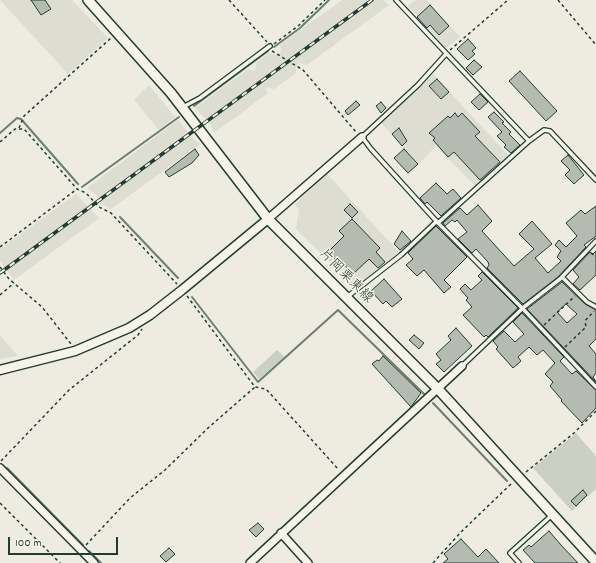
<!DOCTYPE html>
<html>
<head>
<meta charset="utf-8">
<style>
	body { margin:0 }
	#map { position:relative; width:596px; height:563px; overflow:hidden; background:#eeece1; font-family:Dekko,sans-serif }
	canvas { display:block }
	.scale { position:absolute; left:8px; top:537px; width:110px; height:18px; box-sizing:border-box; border:2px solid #1f3d34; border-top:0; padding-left:5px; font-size:12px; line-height:14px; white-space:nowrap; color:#1f3d34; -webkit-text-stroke:3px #f7f3e8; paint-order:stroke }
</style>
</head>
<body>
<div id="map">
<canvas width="596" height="563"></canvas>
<div class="scale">100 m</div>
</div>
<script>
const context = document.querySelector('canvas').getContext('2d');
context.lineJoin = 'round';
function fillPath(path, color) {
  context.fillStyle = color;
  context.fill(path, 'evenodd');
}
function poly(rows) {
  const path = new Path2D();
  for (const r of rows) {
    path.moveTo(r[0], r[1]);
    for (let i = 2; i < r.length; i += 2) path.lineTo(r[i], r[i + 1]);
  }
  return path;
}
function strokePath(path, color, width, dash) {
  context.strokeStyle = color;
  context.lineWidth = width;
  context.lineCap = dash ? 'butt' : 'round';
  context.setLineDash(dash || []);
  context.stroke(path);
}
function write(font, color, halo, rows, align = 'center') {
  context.font = font + ' Dekko,"Klee One",sans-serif';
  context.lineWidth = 3;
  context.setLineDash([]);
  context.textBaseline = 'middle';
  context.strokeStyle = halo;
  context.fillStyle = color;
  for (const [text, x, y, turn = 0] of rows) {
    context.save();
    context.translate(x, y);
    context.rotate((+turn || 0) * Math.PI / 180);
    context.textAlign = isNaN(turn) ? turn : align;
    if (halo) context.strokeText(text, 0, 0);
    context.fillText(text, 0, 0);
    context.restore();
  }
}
fillPath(poly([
	[0,0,72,0,108,38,68,74],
	[342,0,383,0,389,5,307,65,299,63,296,66,296,73,274,89,268,87,266,89,267,94,214,133,210,124,195,108,248,69,253,71,255,70,256,63,269,53,276,55,281,52,280,45],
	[416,0,427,0,460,37,446,48,408,6],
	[433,74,509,156,475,186,436,146,419,164,381,123,416,92],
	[149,85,175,117,159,130,134,100],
	[178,120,192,138,200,144,111,209,101,203,95,194,87,188],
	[327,174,399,252,355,287,296,229,299,209,295,204],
	[76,194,99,218,14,280,0,261,0,249],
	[0,335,18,356,0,359]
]), '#ddddd2');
fillPath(poly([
	[277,350,285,357,259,379,253,372],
	[576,433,596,456,596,489,572,511,533,468]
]), '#cccfc4');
strokePath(poly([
	[274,47,300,28,329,0],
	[194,106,268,51],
	[0,133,17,118,21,119,78,184],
	[82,187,179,117],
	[120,217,178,278],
	[192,297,258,382,338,310,424,394],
	[433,403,507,481],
	[7,468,83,545],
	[89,551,101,563]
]), '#6c7e74', 2);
const building = poly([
	[31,0,45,0,51,9,41,15,31,0],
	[430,5,449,26,439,35,430,25,427,28,417,17,430,5],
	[468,39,476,48,472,51,475,54,468,60,457,49,468,39],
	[474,60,482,67,473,75,466,68,474,60],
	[520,71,557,111,546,121,509,81,520,71],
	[437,79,449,92,441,99,429,86,437,79],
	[480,94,488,102,479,110,471,102,480,94],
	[356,101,360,105,348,115,345,111,356,101],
	[381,102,386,108,381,113,376,106,381,102],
	[494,112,504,122,502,123,511,132,509,134,520,145,511,153,504,147,506,145,497,136,502,132,488,117,494,112],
	[455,113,458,117,462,113,480,132,475,136,500,162,480,180,454,152,448,157,433,140,435,138,429,133,448,116,450,118,455,113],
	[399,128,407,141,402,146,392,134,399,128],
	[195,149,199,155,192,163,169,177,165,172,195,149],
	[404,149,418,164,408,173,394,158,404,149],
	[568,155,584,175,574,184,565,175,570,170,561,161,568,155],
	[436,183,447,194,453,189,461,198,441,216,427,202,425,204,420,198,436,183],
	[350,204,358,212,352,218,344,210,350,204],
	[478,205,492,221,482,231,514,266,534,249,519,234,532,221,552,244,535,258,548,273,561,261,557,257,561,251,555,245,559,240,566,247,577,236,566,223,581,210,585,214,596,206,596,236,584,245,586,247,558,277,523,304,487,268,489,265,488,262,476,249,472,253,458,239,467,232,457,220,455,222,452,220,445,226,443,223,460,208,467,215,478,205],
	[352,219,380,248,376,252,385,262,378,268,369,259,353,274,338,258,336,260,328,252,344,236,339,231,352,219],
	[436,226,467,257,444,280,451,287,444,293,424,270,417,276,406,265,413,259,408,253,436,226],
	[402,231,411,241,400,250,394,244,402,231],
	[596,251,596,275,580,290,573,284,579,277,573,270,590,252,593,254,596,251],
	[482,272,518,308,488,337,486,335,484,337,463,315,472,307,466,300,468,298,460,289,465,284,471,290,482,280,478,276,482,272],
	[384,279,402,299,392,307,386,301,383,304,371,291,384,279],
	[562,282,585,304,596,310,596,339,589,346,596,354,596,373,593,377,596,382,527,309,562,282],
	[566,304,577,314,567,323,557,312,566,304],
	[522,313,564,357,560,361,572,374,576,371,596,390,596,408,582,423,561,401,562,400,550,386,553,382,545,374,555,363,543,350,537,355,529,347,518,357,521,361,513,368,496,349,498,347,493,341,504,331,515,342,524,334,513,322,522,313],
	[456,328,472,346,444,372,436,364,441,360,436,354,451,340,448,336,456,328],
	[414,335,424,343,419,349,409,340,414,335],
	[383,356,421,393,411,407,372,364,377,360,379,361,383,356],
	[583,490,587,495,576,506,571,501,583,490],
	[258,523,264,529,256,537,249,530,258,523],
	[549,531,561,545,578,563,535,563,523,550,529,545,531,547,549,531],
	[461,539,478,557,486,549,499,563,443,563,448,559,444,554,461,539],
	[169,548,175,554,166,562,160,556,169,548]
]);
fillPath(building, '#b5bbb0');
strokePath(building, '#1f3d34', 1);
const service = poly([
	[396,0,529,141,544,130,550,131,596,180],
	[446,54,418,85,362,137,371,149,438,223,525,311,596,387],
	[183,107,200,98,270,46],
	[438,223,529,141],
	[562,277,587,302,596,307],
	[347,297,401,255,437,221],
	[462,366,524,307,560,279,596,241],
	[519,563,510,553,552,515]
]);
const minor = poly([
	[268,219,362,137],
	[0,468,94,563],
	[281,533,308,563],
	[250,563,462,366]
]);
const tertiary = poly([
	[0,370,75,351,129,328,150,315,182,290,268,219]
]);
const secondary = poly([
	[88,0,171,93,268,219,438,389,596,562]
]);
strokePath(service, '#1f3d34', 6);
strokePath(minor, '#1f3d34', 10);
strokePath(tertiary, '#1f3d34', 11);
strokePath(secondary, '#1f3d34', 12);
strokePath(poly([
	[229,0,267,42],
	[558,0,596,45],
	[274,44,298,26,325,0],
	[450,50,508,0],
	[272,51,303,70,356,132],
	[19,128,24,116,111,38],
	[0,142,15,129,24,129,77,189,86,193,99,207,111,213,177,284],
	[0,247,77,189],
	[591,253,596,257],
	[0,267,9,279,42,307,71,344],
	[0,295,14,283],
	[187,296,255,387,266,389,339,470],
	[544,325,575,296],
	[565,347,586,327,585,321,594,311],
	[1,461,69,390,138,335,142,329],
	[526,472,574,433,596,411],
	[0,503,60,563],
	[86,545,130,498,165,470,208,428,255,387],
	[433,563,461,532,513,482]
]), '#1f3d34', 1.5, [3, 3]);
strokePath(service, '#f7f3e8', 3.5);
strokePath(minor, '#f7f3e8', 7);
strokePath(tertiary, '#f7f3e8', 8);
strokePath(secondary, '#f7f3e8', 9);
const rail = poly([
	[0,273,372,0]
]);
strokePath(rail, '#1f3d34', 3.5);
strokePath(rail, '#f7f3e8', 2, [6]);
write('14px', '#1f3d34', '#f7f3e8', [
	["片岡栗東線",345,277,45]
]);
</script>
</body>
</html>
